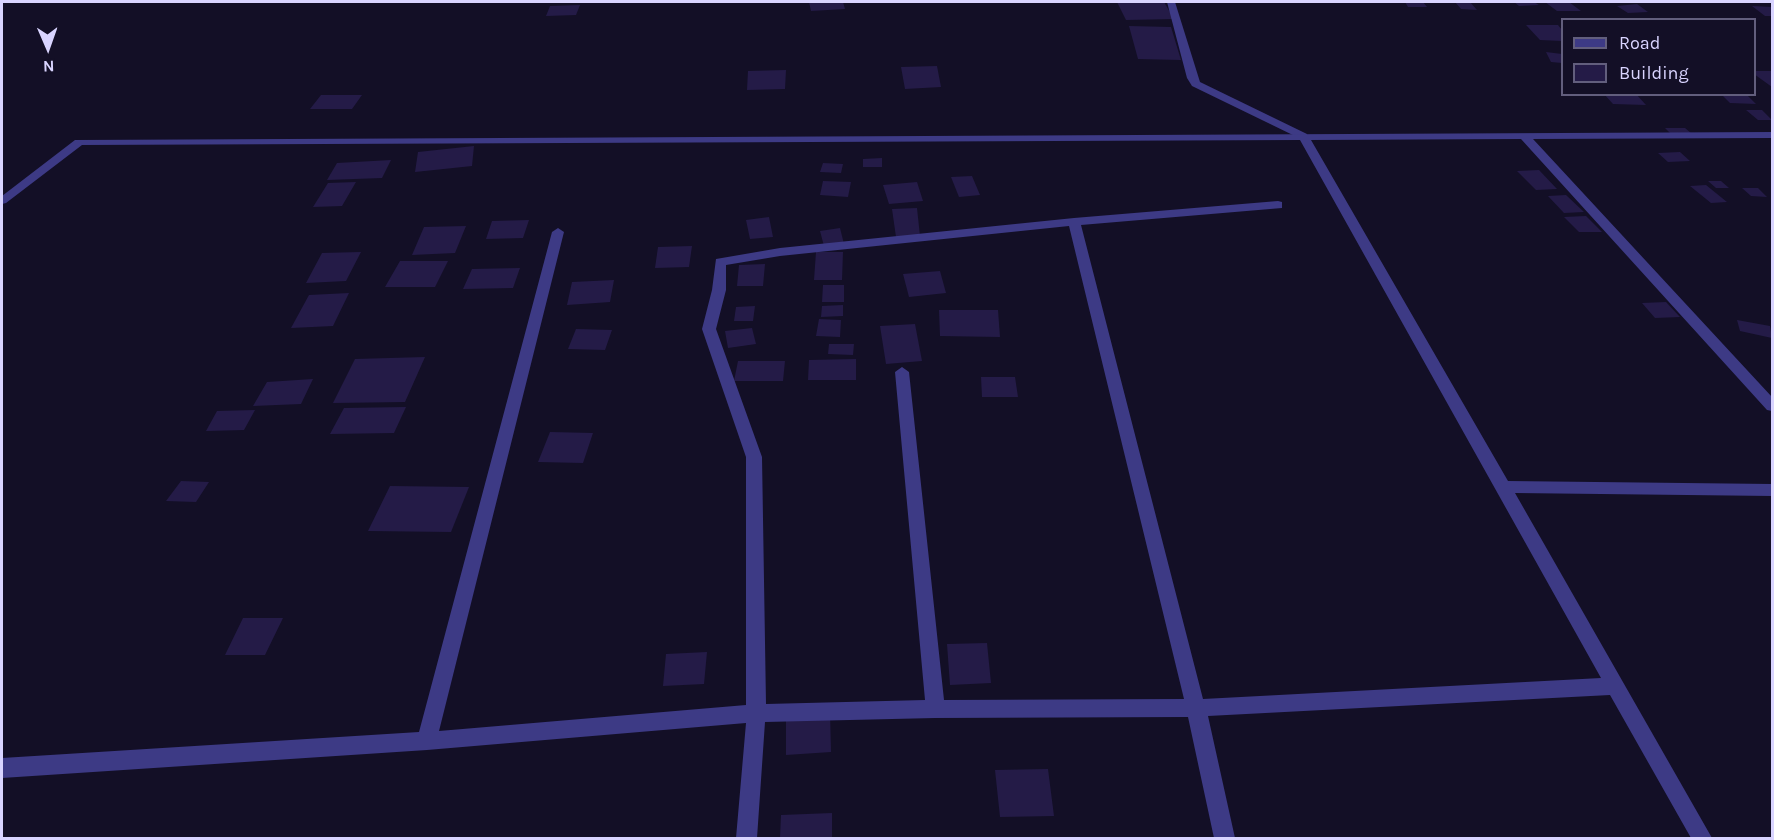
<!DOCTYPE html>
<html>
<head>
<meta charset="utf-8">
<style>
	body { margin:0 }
	#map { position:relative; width:1774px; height:840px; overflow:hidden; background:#130f26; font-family:Karla,sans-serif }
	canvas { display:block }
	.frame { position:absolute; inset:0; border:3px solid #d9d4ff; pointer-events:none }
	.legend { position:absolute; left:1561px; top:18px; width:195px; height:78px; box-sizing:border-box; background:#130f26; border:2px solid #625e7d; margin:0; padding:8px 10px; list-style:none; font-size:18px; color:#d9d4ff }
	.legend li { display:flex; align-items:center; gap:12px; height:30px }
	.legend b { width:30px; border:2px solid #625e7d }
	.north { position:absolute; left:18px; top:18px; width:60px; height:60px; -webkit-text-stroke:4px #130f26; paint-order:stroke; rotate:178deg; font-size:16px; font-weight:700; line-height:24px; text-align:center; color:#d9d4ff }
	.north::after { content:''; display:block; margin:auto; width:21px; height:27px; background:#d9d4ff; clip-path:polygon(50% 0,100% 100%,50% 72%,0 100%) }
</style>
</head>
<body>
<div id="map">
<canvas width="1774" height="840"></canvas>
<div class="frame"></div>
<ul class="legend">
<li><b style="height:8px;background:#3d3a85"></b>Road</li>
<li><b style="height:16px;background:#241b47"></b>Building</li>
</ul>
<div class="north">N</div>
</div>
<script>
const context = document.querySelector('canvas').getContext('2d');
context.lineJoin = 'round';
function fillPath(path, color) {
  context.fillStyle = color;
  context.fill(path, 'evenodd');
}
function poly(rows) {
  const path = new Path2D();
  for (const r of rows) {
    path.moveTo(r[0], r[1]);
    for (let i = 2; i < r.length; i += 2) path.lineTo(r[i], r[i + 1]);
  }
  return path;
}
fillPath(poly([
	[809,2,843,2,845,9,811,11],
	[1117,2,1164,2,1174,19,1126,20],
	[1405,2,1423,2,1427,7,1408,7],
	[1455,2,1470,2,1477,10,1461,9],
	[1514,2,1534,2,1539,5,1519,6],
	[1545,2,1569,2,1581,11,1557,11],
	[1637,4,1648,12,1628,13,1617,6],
	[580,5,576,15,546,16,550,6],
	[1752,6,1772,7,1772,16,1765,16],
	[1526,25,1558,25,1562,30,1562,41,1540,40],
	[1129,26,1171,27,1181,60,1138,59],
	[1546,52,1562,54,1562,63,1551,62],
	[937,66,941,87,905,89,901,67],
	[786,70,785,89,747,90,748,71],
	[1754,71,1772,71,1772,87,1754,74],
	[1604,94,1636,94,1646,105,1613,104],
	[1721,94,1746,94,1756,104,1730,103],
	[321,95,362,95,352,109,310,109],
	[1746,110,1762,110,1772,120,1758,120],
	[1665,128,1685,128,1691,133,1670,133],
	[474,146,472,166,415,172,418,152],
	[1680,152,1690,161,1668,162,1658,153],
	[882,158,882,167,863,167,863,159],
	[391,160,382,178,327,180,337,163],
	[823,163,843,164,841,173,820,172],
	[1539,170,1557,189,1536,190,1517,171],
	[972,176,980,195,959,197,951,177],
	[823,181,851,182,848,197,820,195],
	[1708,181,1721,181,1729,188,1716,188],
	[356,182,342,206,313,207,328,183],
	[917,182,923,201,889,204,883,185],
	[1706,185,1727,202,1711,203,1690,186],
	[1742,188,1758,188,1767,197,1751,196],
	[1566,195,1584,212,1564,213,1548,196],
	[917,208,920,236,896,237,892,209],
	[1586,216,1602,232,1579,232,1564,217],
	[769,217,773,237,750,239,746,220],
	[529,220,523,238,486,239,492,221],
	[466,226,455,253,412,255,424,227],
	[840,228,844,244,824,246,820,231],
	[692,246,689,267,655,268,658,247],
	[361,252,346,281,306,283,322,253],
	[816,252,843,252,842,280,814,280],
	[400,261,448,261,435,287,385,287],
	[765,264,763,286,737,286,739,265],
	[520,268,513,288,463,289,472,269],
	[940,271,946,293,909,297,903,274],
	[614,280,610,302,567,305,572,282],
	[823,285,844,285,844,302,822,302],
	[349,293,333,326,291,328,309,295],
	[1666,302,1680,317,1655,318,1642,303],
	[843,305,843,316,821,317,822,306],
	[755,306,753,321,734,321,736,307],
	[939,310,998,310,1000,337,940,336],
	[819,319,841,320,840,337,816,336],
	[1737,320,1770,326,1772,338,1740,331],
	[915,324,922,361,886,364,880,326],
	[752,328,756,344,728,348,725,331],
	[576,329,612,330,605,350,568,349],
	[829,344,854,344,853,355,828,354],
	[425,357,405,402,333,403,355,359],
	[856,359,856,380,808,380,809,360],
	[738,361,785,361,783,381,734,381],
	[981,377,1015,377,1018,397,982,397],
	[313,379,301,404,253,406,267,382],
	[406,407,394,433,330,434,344,408],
	[255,410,244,430,206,431,217,411],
	[550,432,593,433,583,463,538,462],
	[181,481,209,482,196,502,166,501],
	[390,486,469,487,451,532,368,531],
	[243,618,283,618,265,655,225,655],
	[987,643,991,683,950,685,947,644],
	[707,652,704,684,663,686,666,654],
	[830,712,831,752,786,755,786,715],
	[1048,769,1054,816,1000,817,995,770],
	[832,813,832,838,780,838,781,815]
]), '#241b47');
fillPath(poly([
	[1167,2,1175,2,1200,82,1307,134,1307,138,1299,138,1192,86,1187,78,1167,2]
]), '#3d3a85');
fillPath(poly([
	[1772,132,1772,138,1533,139,1772,397,1772,411,1767,410,1521,139,1311,140,1508,481,1772,484,1772,496,1515,493,1712,838,1691,838,1610,695,1208,716,1235,838,1214,838,1188,717,935,718,765,722,757,838,736,838,746,723,427,750,2,778,2,758,419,732,552,232,558,228,564,232,439,731,746,705,746,457,702,329,712,290,716,259,780,248,1074,218,1278,201,1282,202,1282,208,1081,225,1203,699,1601,678,1300,140,82,145,6,203,2,204,2,196,75,140,1772,132],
	[1069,226,1184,699,944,700,909,372,902,367,895,372,925,700,766,704,762,457,716,329,726,290,726,265,780,256,1069,226]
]), '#3d3a85');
</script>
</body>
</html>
